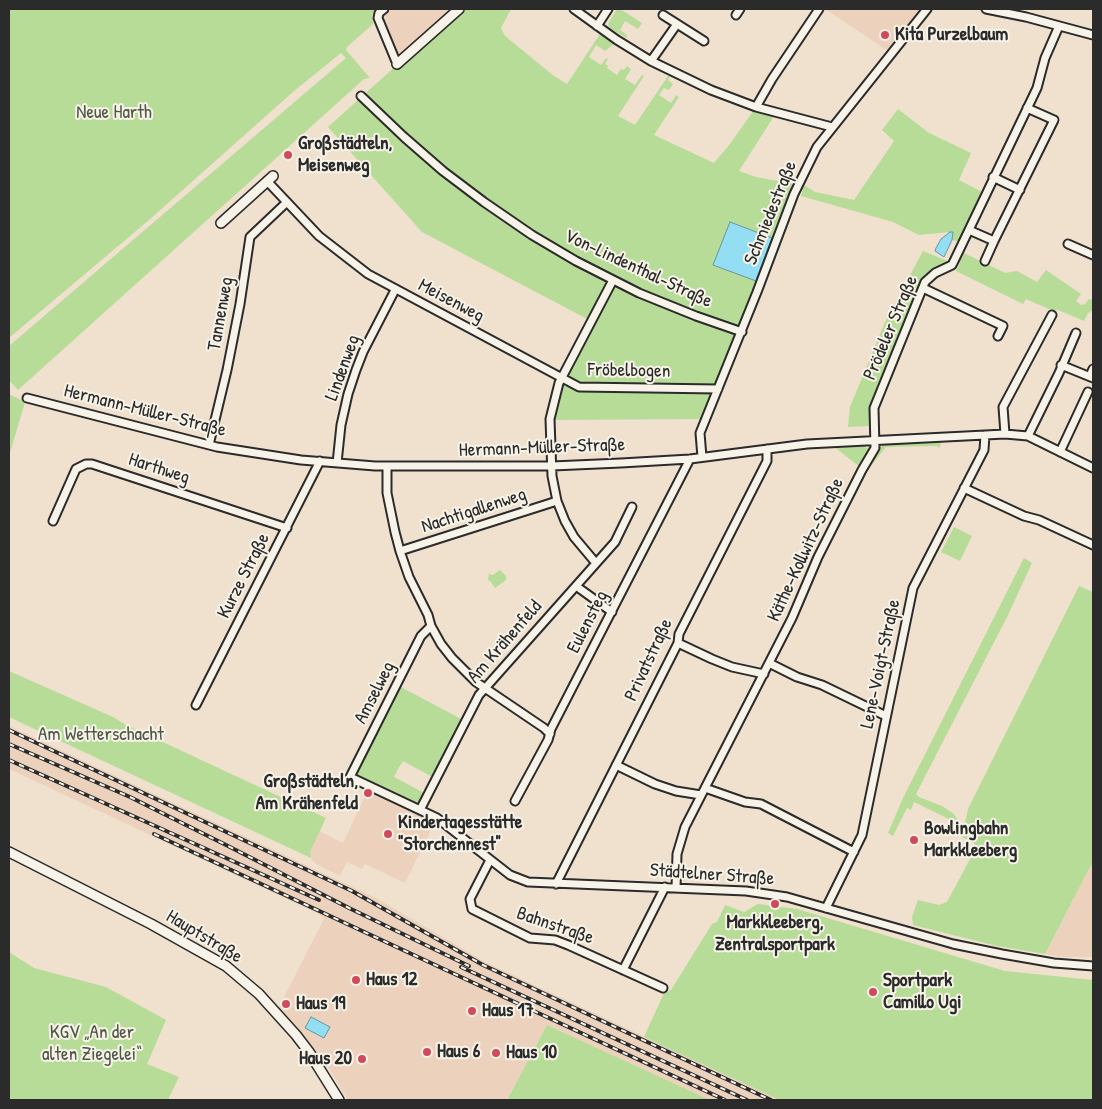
<!DOCTYPE html>
<html>
<head>
<meta charset="utf-8">
<style>
	body { margin:0 }
	#map { position:relative; width:1102px; height:1109px; overflow:hidden; background:#f0e0ce; font-family:"Patrick Hand",sans-serif }
	canvas { display:block }
	.frame { position:absolute; inset:0; border:10px solid #2b2b2b; pointer-events:none }
</style>
</head>
<body>
<div id="map">
<canvas width="1102" height="1109"></canvas>
<div class="frame"></div>
</div>
<script>
const context = document.querySelector('canvas').getContext('2d');
context.lineJoin = 'round';
function fillPath(path, color) {
  context.fillStyle = color;
  context.fill(path, 'evenodd');
}
function poly(rows) {
  const path = new Path2D();
  for (const r of rows) {
    path.moveTo(r[0], r[1]);
    for (let i = 2; i < r.length; i += 2) path.lineTo(r[i], r[i + 1]);
  }
  return path;
}
function strokePath(path, color, width, dash) {
  context.strokeStyle = color;
  context.lineWidth = width;
  context.lineCap = dash ? 'butt' : 'round';
  context.setLineDash(dash || []);
  context.stroke(path);
}
function write(font, color, halo, rows, align = 'center') {
  context.font = font + ' "Patrick Hand",sans-serif';
  context.lineWidth = 4;
  context.setLineDash([]);
  context.textBaseline = 'middle';
  context.strokeStyle = halo;
  context.fillStyle = color;
  for (const [text, x, y, turn = 0] of rows) {
    context.save();
    context.translate(x, y);
    context.rotate((+turn || 0) * Math.PI / 180);
    context.textAlign = isNaN(turn) ? turn : align;
    if (halo) context.strokeText(text, 0, 0);
    context.fillText(text, 0, 0);
    context.restore();
  }
}
fillPath(poly([
	[384,9,459,9,397,64,379,13],
	[825,9,927,9,891,53],
	[9,726,344,883,376,898,485,962,780,1100,710,1100,547,1025,507,1100,348,1100,329,1069,301,1032,279,1007,324,919,319,914,9,769],
	[370,786,437,818,405,883,365,864,362,869,347,862,340,876,316,864,311,858,310,852,319,831,343,843],
	[1093,861,1093,957,1062,957,1045,954]
]), '#ecd2bc');
fillPath(poly([
	[9,9,375,9,372,16,373,24,347,47,346,50,370,78,364,79,18,390,9,380,9,346,346,58,341,53,294,91,149,220,9,338],
	[459,9,511,9,501,28,505,36,554,76,567,84,600,34,614,44,605,51,596,45,589,57,601,65,606,58,608,59,605,64,608,66,607,68,617,75,621,69,624,70,627,66,631,69,625,79,635,85,642,75,644,76,618,116,635,125,668,76,670,77,668,80,673,84,669,90,664,88,659,95,671,103,676,95,679,97,654,135,714,163,730,144,756,107,776,113,739,171,756,177,799,185,706,419,550,420,559,383,591,321,422,232,328,127],
	[617,9,620,9,642,23,638,29,625,21,620,30,627,35,626,38,610,28,608,24],
	[898,109,929,133,971,153,959,180,982,192,959,242,952,240,953,233,950,232,919,235,893,222,801,196,804,185,815,192,854,200,894,141,882,130],
	[923,251,950,262,931,272,925,278,871,406,871,426,848,427,850,407,885,322],
	[964,253,1005,273,1017,271,1037,282,1046,270,1081,294,1076,301,1081,305,1085,304,1089,299,1093,300,1093,310,1088,313,1084,321,1058,310,1051,310,1026,299,1023,304,956,271],
	[9,394,25,402,9,456],
	[942,441,939,448,937,446,886,447,866,472,878,450,883,445,891,443],
	[863,445,868,449,868,453,860,467,833,446],
	[954,527,972,536,960,561,941,552],
	[1024,558,1032,563,1008,615,916,794,919,797,942,806,954,814,960,824,957,831,952,828,954,823,953,821,914,802,911,810,907,808,893,836,888,833,903,798],
	[500,570,506,576,506,580,495,588,491,582,488,580,489,574,493,575],
	[1079,586,1093,592,1093,861,1045,954,997,946,913,925,912,917,918,900,939,905,947,902,976,848,974,843,962,837,968,809],
	[9,671,113,717,126,725,326,818,310,852,311,858,9,717],
	[397,685,465,721,436,779,403,761,398,769,394,777,428,795,420,810,350,777],
	[758,904,797,909,1005,971,1093,980,1093,1100,780,1100,644,1037,664,993,671,990,712,924,717,922,725,905,744,912],
	[9,952,34,968,106,987,166,1020,147,1064,179,1077,168,1100,9,1100],
	[547,1025,710,1100,507,1100]
]), '#b6dc98');
const water = poly([
	[730,222,772,238,756,281,713,265,730,222],
	[950,232,953,232,952,240,944,257,935,251,936,248,941,239,950,232],
	[311,1017,330,1027,324,1038,305,1028,311,1017]
]);
fillPath(water, '#93def3');
strokePath(water, '#6996a3', 1);
const minor = poly([
	[384,9,379,13,378,18,397,64],
	[574,9,617,40,651,61,711,90,756,107,832,127],
	[986,9,1026,17,1093,35],
	[663,15,704,41],
	[736,15,740,9],
	[597,26,608,9],
	[651,61,677,24],
	[361,96,404,137,443,171,484,202,532,235,576,261,639,293,696,316,742,332],
	[756,107,772,79,819,9],
	[993,177,1020,190],
	[267,181,319,236,368,274,579,387,718,389],
	[969,230,994,241,1054,120,1027,108],
	[1068,244,1093,255],
	[985,261,994,241],
	[923,288,1003,326,998,336],
	[1061,365,1093,378],
	[1090,376,1093,369],
	[27,398,217,447,301,460,375,466,552,466,621,463,690,459,807,444,1005,434,1028,436,1093,468],
	[1005,434,1003,407,1052,315],
	[1028,436,1059,373,1076,333],
	[209,445,227,370,240,304,250,237,287,202],
	[1060,452,1088,392],
	[702,457,700,433,757,292,794,194,817,147,927,9],
	[337,463,341,425,348,394,356,370,363,352,395,290],
	[387,467,387,493,395,532,400,551,409,577,428,615,431,626,441,644,452,658,476,682,544,728,550,734],
	[964,488,1024,516,1039,520,1093,545],
	[53,521,76,469,86,464,92,464,287,528],
	[400,551,557,501],
	[595,562,574,537,565,521,557,501,552,476,550,419,559,383,613,280],
	[576,586,612,612],
	[431,626,421,636,350,777,437,818,510,875,528,882,746,891,787,897,953,944,1002,954,1054,963,1093,966],
	[678,643,712,659,732,667,764,674],
	[769,663,797,677,822,685,886,716],
	[196,705,320,461],
	[616,765,655,784,676,791,701,795],
	[705,788,745,802,761,804,854,852],
	[515,801,548,740,551,729,690,459],
	[420,810,479,695,615,542,632,507],
	[490,860,470,899,472,909,530,938,555,940,568,945,663,988],
	[556,884,678,643,679,634,767,461,767,449],
	[676,888,677,854,685,827,792,618,818,557,862,470,875,448,874,408,925,282,935,273,952,265,955,259,1037,88,1045,58,1059,26],
	[826,908,862,835,913,588,984,450,985,435],
	[623,970,665,887]
]);
const major = poly([
	[397,64,459,9],
	[221,223,273,176],
	[9,852,151,924,226,966,259,994,296,1035,309,1052,339,1100]
]);
strokePath(minor, '#2b2b2b', 11);
strokePath(major, '#2b2b2b', 12);
strokePath(minor, '#f7f3e8', 7);
strokePath(major, '#f7f3e8', 9);
const rail = poly([
	[9,730,352,891,483,965,771,1100],
	[9,744,130,797,226,845,349,908,469,966],
	[9,760,319,900],
	[154,834,725,1100],
	[461,967,747,1100]
]);
strokePath(rail, '#2b2b2b', 4);
strokePath(rail, '#f7f3e8', 2, [5.5]);
for (const [x, y, r, color] of [
	[885,35,5,"#d1495b"],
	[288,155,5,"#d1495b"],
	[368,793,5,"#d1495b"],
	[388,834,5,"#d1495b"],
	[914,840,5,"#d1495b"],
	[775,904,5,"#d1495b"],
	[356,980,5,"#d1495b"],
	[873,992,5,"#d1495b"],
	[286,1004,5,"#d1495b"],
	[472,1011,5,"#d1495b"],
	[427,1052,5,"#d1495b"],
	[496,1053,5,"#d1495b"],
	[362,1059,5,"#d1495b"]
]) {
  const dot = new Path2D();
  dot.arc(x, y, r, 0, 2 * Math.PI);
  context.fillStyle = color;
  context.fill(dot);
  strokePath(dot, '#f7f3e8', 2);
}
write('bold 19px', '#2b2b2b', '#f7f3e8', [
	["Kita Purzelbaum",895,35],
	["Großstädteln,",298,144],
	["Meisenweg",298,166],
	["Großstädteln,",358,782,"right"],
	["Am Krähenfeld",358,804,"right"],
	["Kindertagesstätte",398,823],
	["\"Storchennest\"",398,845],
	["Bowlingbahn",924,829],
	["Markkleeberg",924,851],
	["Markkleeberg,",775,923,"center"],
	["Zentralsportpark",775,945,"center"],
	["Haus 12",366,980],
	["Sportpark",883,981],
	["Camillo Ugi",883,1003],
	["Haus 19",296,1004],
	["Haus 17",482,1011],
	["Haus 6",437,1052],
	["Haus 10",506,1053],
	["Haus 20",352,1059,"right"]
], 'left');
write('19px', '#4e5746', '#f7f3e8', [
	["Neue Harth",114,113],
	["Am Wetterschacht",101,735],
	["KGV „An der",92,1033],
	["alten Ziegelei“",92,1055]
]);
write('19px', '#2b2b2b', '#f7f3e8', [
	["Schmiedestraße",771,213,-68],
	["Von-Lindenthal-Straße",638,269,25],
	["Meisenweg",451,301,28],
	["Tannenweg",221,314,-80],
	["Prödeler Straße",891,328,-67],
	["Lindenweg",343,368,-70],
	["Fröbelbogen",629,371,1],
	["Hermann-Müller-Straße",145,411,14],
	["Hermann-Müller-Straße",542,448,-2],
	["Harthweg",159,469,18],
	["Nachtigallenweg",474,511,-18],
	["Käthe-Kollwitz-Straße",806,550,-65],
	["Kurze Straße",244,576,-63],
	["Eulensteg",588,622,-63],
	["Am Krähenfeld",505,642,-49],
	["Privatstraße",649,660,-65],
	["Lene-Voigt-Straße",881,664,-78],
	["Amselweg",375,693,-63],
	["Städtelner Straße",712,875,4],
	["Bahnstraße",555,926,19],
	["Hauptstraße",204,937,31]
]);
</script>
</body>
</html>
